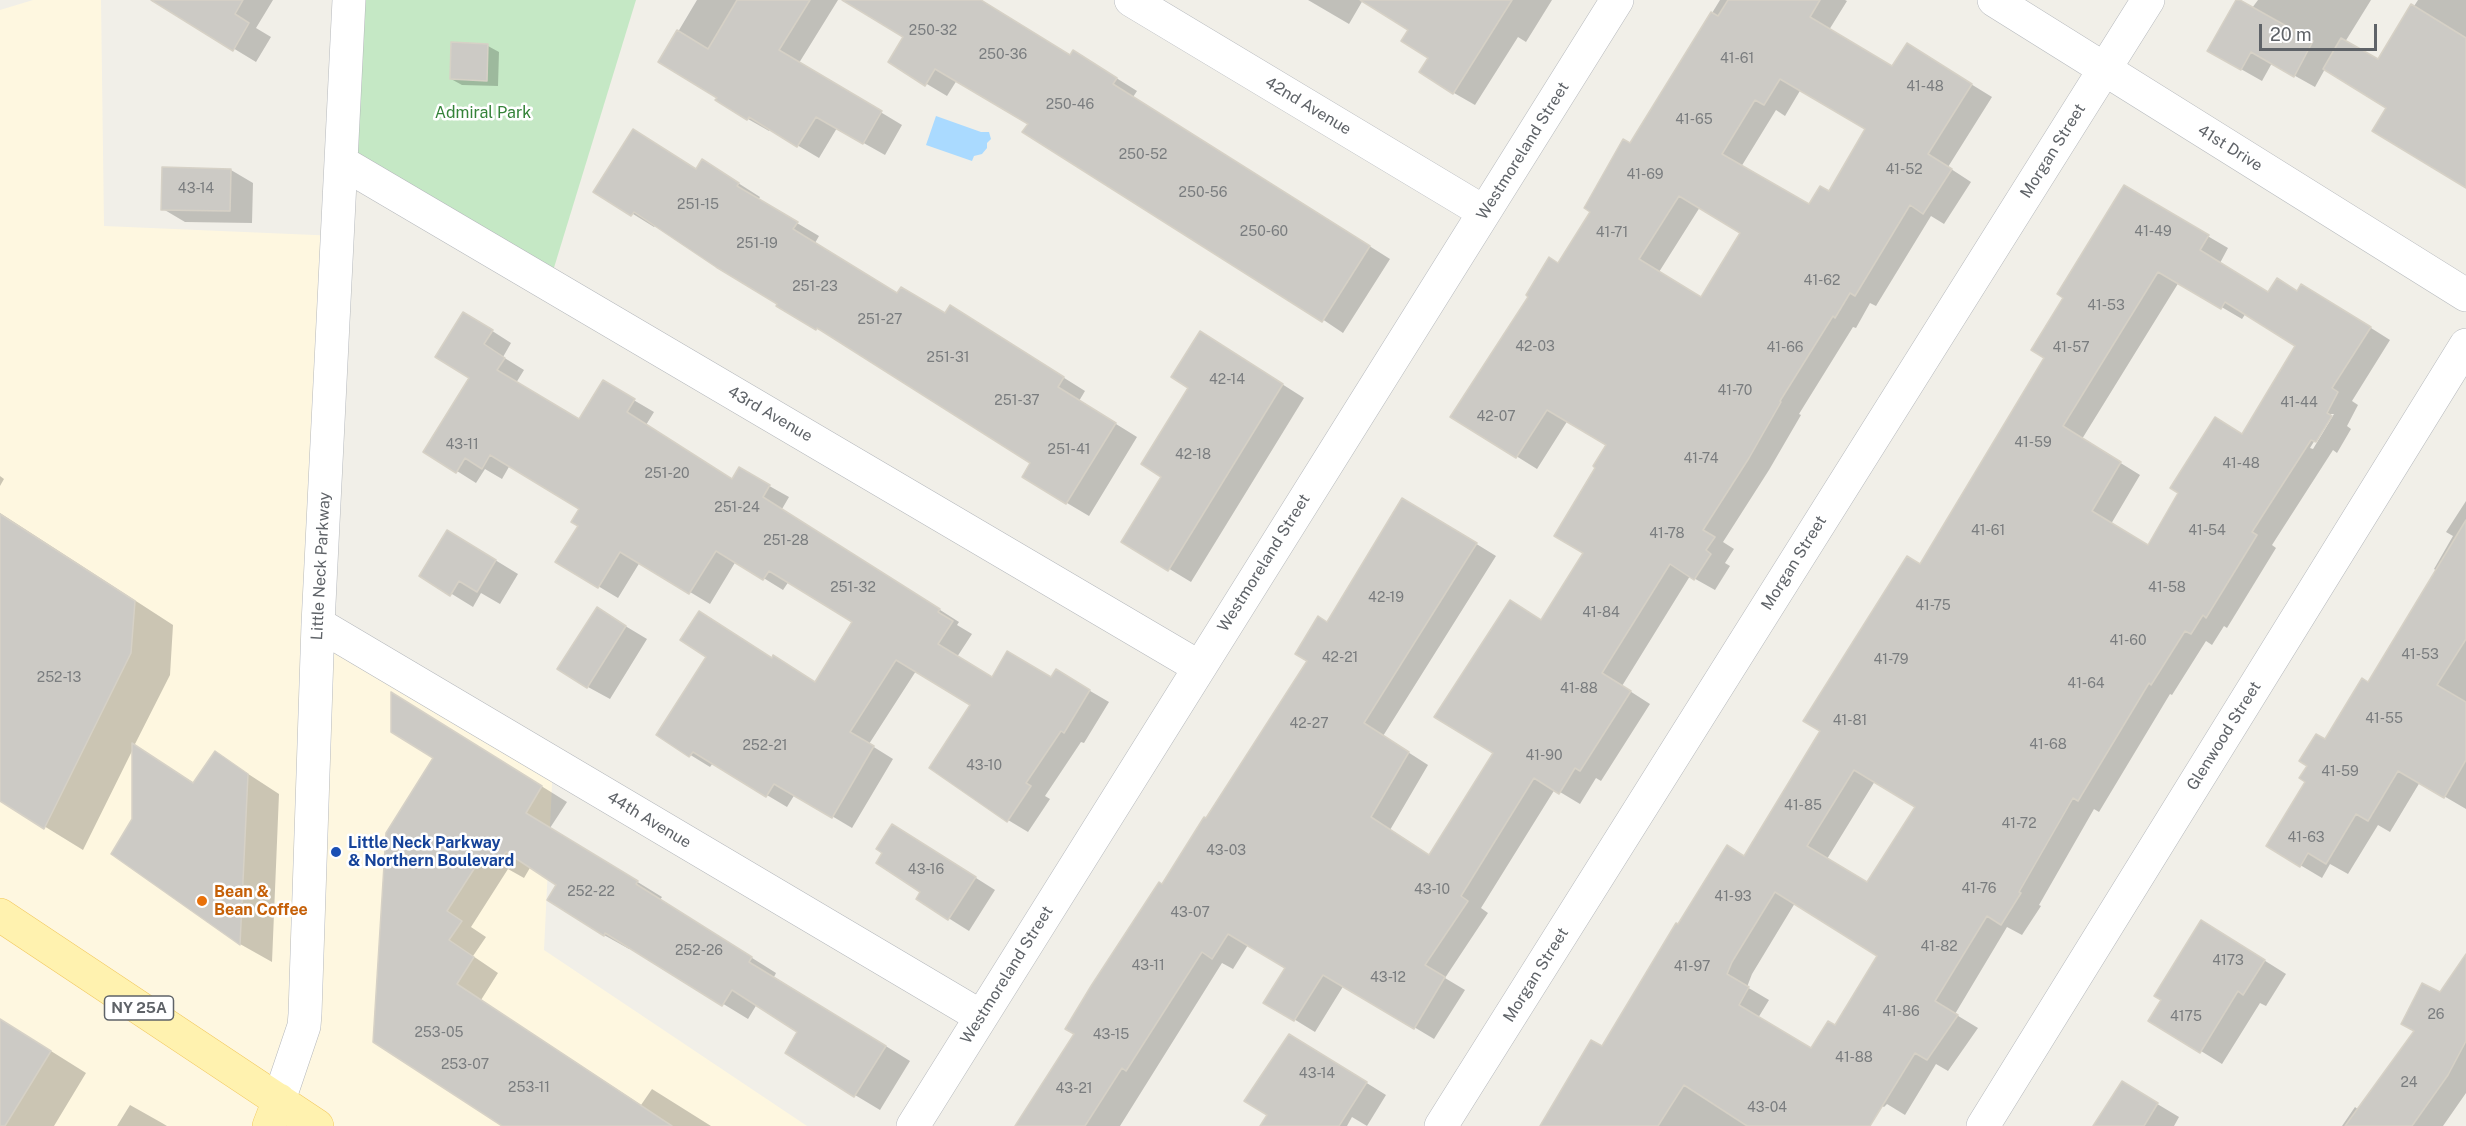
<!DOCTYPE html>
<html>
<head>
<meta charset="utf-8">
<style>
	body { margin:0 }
	#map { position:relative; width:2466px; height:1126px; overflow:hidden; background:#f1efe8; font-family:"Public Sans",sans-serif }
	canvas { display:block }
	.scale { position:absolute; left:2259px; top:24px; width:118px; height:27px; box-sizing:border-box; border:3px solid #5f6368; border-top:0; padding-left:8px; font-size:18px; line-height:21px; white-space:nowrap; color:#5f6368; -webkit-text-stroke:4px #fff; paint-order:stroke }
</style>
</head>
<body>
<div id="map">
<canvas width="2466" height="1126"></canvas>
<div class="scale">20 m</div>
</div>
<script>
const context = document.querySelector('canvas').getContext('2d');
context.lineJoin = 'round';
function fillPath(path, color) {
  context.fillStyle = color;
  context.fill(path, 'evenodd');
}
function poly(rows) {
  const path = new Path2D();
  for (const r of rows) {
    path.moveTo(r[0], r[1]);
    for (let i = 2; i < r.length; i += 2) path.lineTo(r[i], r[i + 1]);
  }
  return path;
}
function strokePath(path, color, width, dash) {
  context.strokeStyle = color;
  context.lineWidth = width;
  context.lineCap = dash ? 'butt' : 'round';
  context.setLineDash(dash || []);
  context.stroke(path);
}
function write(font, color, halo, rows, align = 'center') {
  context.font = font + ' "Public Sans",sans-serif';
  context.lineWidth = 5;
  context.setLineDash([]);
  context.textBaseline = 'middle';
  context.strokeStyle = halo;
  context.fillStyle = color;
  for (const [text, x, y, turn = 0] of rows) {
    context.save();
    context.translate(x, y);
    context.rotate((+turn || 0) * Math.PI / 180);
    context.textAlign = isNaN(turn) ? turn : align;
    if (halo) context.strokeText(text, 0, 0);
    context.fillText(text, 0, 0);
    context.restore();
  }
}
fillPath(poly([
	[33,0,101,0,104,226,338,236,319,624,553,763,544,950,807,1126,0,1126,0,10]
]), '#fef7e0');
fillPath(poly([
	[349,0,636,0,549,284,341,162]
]), '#c5e8c5');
fillPath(poly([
	[936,116,981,132,989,132,991,139,987,143,987,148,982,154,974,156,972,161,926,145]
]), '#aadaff');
fillPath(poly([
	[154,0,273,0,256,28,271,37,256,62],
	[697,0,838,0,799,63,902,125,885,155,837,128,819,158,770,129,769,131,748,119,717,100,719,97,660,62],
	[845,0,981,0,1071,56,1094,64,1137,91,1133,97,1390,259,1343,333,1030,123,957,80,947,96,890,62,905,37],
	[1308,0,1552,0,1526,42,1518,37,1475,105,1454,93,1410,29,1363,0,1349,24],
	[1720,0,1845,0,1847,1,1829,30,1893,68,1927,57,1992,97,1948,167,1971,182,1944,224,1931,216,1876,306,1870,303,1856,328,1853,327,1799,414,1801,415,1769,470,1723,542,1734,549,1725,563,1730,566,1715,590,1690,576,1622,686,1650,704,1601,781,1596,778,1580,804,1555,789,1481,908,1488,913,1445,978,1465,990,1434,1039,1344,985,1315,1032,1266,1002,1287,968,1248,945,1233,969,1222,963,1120,1126,1017,1126,1076,1034,1162,885,1309,660,1327,624,1423,511,1496,556,1383,736,1428,765,1390,830,1430,856,1495,753,1542,621,1585,552,1598,467,1608,444,1568,420,1537,469,1452,416,1558,265],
	[1801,89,1867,129,1830,193,1810,206,1741,167,1776,110,1785,116],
	[1700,207,1742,233,1702,299,1659,272],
	[2258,0,2371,0,2345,42,2378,61,2418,0,2466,0,2466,187,2388,108,2325,69,2315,87,2272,63,2262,81,2209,51,2252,8],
	[488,46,499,52,498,86,462,85,451,79],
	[696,169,724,174,760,197,758,200,819,236,815,243,898,294,945,315,972,320,1085,391,1079,401,1137,437,1089,516,1067,503,1032,463,839,341,778,306,779,304,656,225,654,227,596,191],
	[231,170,253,183,252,223,185,222,163,209],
	[2124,187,2228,248,2220,263,2269,293,2298,292,2322,297,2390,340,2352,401,2358,405,2347,426,2351,429,2337,453,2333,450,2272,545,2276,548,2227,628,2224,626,2212,645,2206,641,2172,695,2170,694,2099,812,2094,809,2039,905,2041,906,2022,935,2007,927,1955,1014,1978,1028,1948,1071,1936,1064,1905,1115,1887,1104,1884,1107,1880,1105,1866,1126,1541,1126,1603,1048,1679,926,1745,857,2046,357,2065,298],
	[2179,282,2242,319,2246,313,2297,345,2243,435,2149,547,2111,524,2140,475,2082,439],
	[2331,414,2334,414,2313,449,2310,448],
	[1875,781,1917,806,1868,883,1827,859],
	[1795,903,1879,955,1835,1027,1812,1050,1758,1018,1769,1000,1747,987,1752,974],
	[483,325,511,343,503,357,524,370,516,383,580,421,603,382,654,412,646,425,733,480,739,469,789,497,782,509,959,622,957,625,972,634,957,657,993,679,1052,679,1056,671,1109,702,1084,743,1081,742,1045,796,1050,799,1028,832,1008,820,973,705,916,671,869,744,893,759,852,828,795,794,787,807,713,763,710,767,658,735,773,659,816,683,854,621,789,581,783,590,736,561,710,604,640,562,618,598,558,562,580,525,581,509,510,465,502,479,485,469,476,483,457,471,471,378],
	[1222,346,1304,398,1191,582,1123,541,1163,476],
	[0,476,4,479,0,486],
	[2466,501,2466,809,2420,782,2390,832,2378,825,2348,874,2330,864,2322,878,2268,846,2307,781,2326,741,2369,684,2437,571,2434,569,2453,536,2446,532],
	[0,513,173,625,170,675,134,746,194,783,216,753,279,794,272,962,240,944,113,854,133,820,134,747,83,850,0,799],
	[469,544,518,574,500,604,481,593,473,607,421,575],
	[597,609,647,639,610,699,588,687],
	[416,708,567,802,550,828,662,897,660,900,776,973,774,977,910,1061,880,1110,855,1095,799,1032,757,1004,748,1019,630,947,629,949,604,935,558,884,531,866,524,878,508,869,471,927,486,937,473,956,498,973,481,1000,641,1105,652,1089,711,1126,504,1126,375,1041,435,758],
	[913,838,995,890,969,931,918,899,922,892],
	[2224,935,2286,974,2266,1006,2260,1003,2222,1064,2201,1051],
	[2466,957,2466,1093,2443,1126,2342,1126,2355,1107,2359,1110],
	[0,1037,43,1046,86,1073,54,1126,0,1126],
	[1309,1047,1386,1095,1367,1126,1352,1117,1347,1126,1262,1126],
	[2144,1096,2179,1117,2174,1126,2095,1126],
	[130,1105,162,1123,167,1126,117,1126]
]), '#0003');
const building = poly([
	[151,0,243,0,235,14,249,23,233,51,151,0],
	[737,0,810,0,779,50,882,111,863,144,816,117,797,147,749,117,747,120,715,100,717,98,658,62,677,30,708,49,737,0],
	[842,0,981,0,1070,55,1073,50,1117,78,1113,84,1370,246,1322,322,1022,132,1028,124,935,69,925,86,888,62,903,37,842,0],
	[1360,0,1512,0,1453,94,1419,72,1428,58,1401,41,1408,30,1360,0],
	[1728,0,1820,0,1810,17,1892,66,1907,43,1972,84,1928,154,1952,169,1923,214,1910,205,1855,296,1850,293,1835,318,1833,316,1780,401,1781,402,1749,458,1703,530,1715,537,1706,550,1711,554,1694,580,1670,564,1602,673,1631,691,1580,771,1575,768,1559,794,1534,778,1461,896,1468,901,1425,965,1445,977,1414,1029,1323,975,1294,1021,1263,1003,1285,968,1228,934,1212,959,1202,952,1126,1071,1122,1068,1085,1126,1015,1126,1074,1034,1065,1029,1091,986,1159,882,1162,884,1204,817,1206,818,1307,661,1295,654,1318,616,1327,622,1402,498,1477,543,1364,723,1409,752,1371,817,1429,855,1493,753,1434,717,1510,600,1541,620,1583,553,1554,536,1595,468,1593,466,1606,445,1547,410,1516,458,1450,417,1528,297,1526,295,1549,257,1558,263,1590,212,1584,208,1623,139,1630,143,1711,12,1718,16,1728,0],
	[1780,79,1865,129,1829,191,1820,186,1809,204,1722,154,1755,100,1764,105,1780,79],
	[1679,196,1740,233,1701,297,1639,259,1679,196],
	[2236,0,2240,0,2313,41,2294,77,2251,52,2241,70,2207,51,2236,0],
	[2411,4,2466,38,2466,188,2372,131,2386,108,2323,69,2341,38,2378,59,2411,4],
	[451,42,488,44,487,81,450,79,451,42],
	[633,129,696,169,702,159,739,183,737,186,798,222,793,229,897,293,901,287,945,313,950,305,1064,377,1058,387,1116,423,1066,504,1022,477,1030,463,817,328,816,330,776,306,777,304,716,267,634,212,631,216,593,192,633,129],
	[162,167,231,169,230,211,161,210,162,167],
	[2124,185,2209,235,2200,250,2268,292,2277,278,2297,291,2301,284,2371,327,2332,388,2338,392,2327,413,2332,416,2316,442,2311,440,2252,532,2257,535,2206,618,2203,615,2191,634,2185,631,2151,685,2149,683,2078,801,2073,798,2019,892,2021,893,2001,925,1987,916,1935,1001,1958,1015,1927,1060,1915,1053,1870,1126,1747,1126,1684,1085,1658,1126,1540,1126,1591,1040,1602,1046,1676,923,1678,924,1727,845,1744,856,1820,731,1803,721,1907,556,1920,564,2044,358,2031,350,2063,298,2057,294,2124,185],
	[2158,272,2221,309,2225,302,2295,346,2242,434,2215,417,2170,488,2178,493,2148,545,2092,511,2121,462,2063,426,2158,272],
	[1854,770,1915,807,1867,882,1807,846,1854,770],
	[1775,892,1877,956,1835,1025,1828,1021,1811,1048,1739,1005,1749,987,1727,974,1732,962,1775,892],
	[463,312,493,330,484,344,505,358,497,370,579,419,603,380,635,399,627,412,732,479,739,467,770,485,763,497,940,609,938,612,953,621,938,644,992,677,1007,651,1051,677,1056,669,1090,690,1064,733,1061,731,1026,783,1031,786,1007,822,929,768,970,705,896,660,850,732,874,746,832,818,774,784,766,797,693,752,689,757,656,735,706,657,680,640,699,611,772,658,773,655,815,682,852,622,769,571,763,580,716,551,689,594,620,552,598,588,555,562,578,526,571,522,579,509,490,455,482,469,465,458,456,473,423,452,469,378,435,357,463,312],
	[1200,331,1283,384,1168,571,1121,542,1161,477,1141,464,1188,388,1171,377,1200,331],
	[0,514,135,601,131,653,44,829,0,801,0,514],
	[2466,520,2466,639,2437,685,2466,702,2466,760,2444,798,2398,771,2368,821,2356,814,2326,864,2308,853,2300,867,2266,846,2305,782,2299,778,2307,766,2299,761,2316,734,2325,739,2362,678,2368,682,2466,520],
	[447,530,496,560,477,592,459,581,450,596,419,576,447,530],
	[597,607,626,626,587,688,557,669,597,607],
	[391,692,542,786,526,813,638,881,636,884,752,957,749,962,886,1046,854,1097,785,1053,797,1032,732,990,722,1006,605,933,604,936,547,900,556,885,506,852,498,865,483,855,447,911,462,921,449,940,474,957,457,984,672,1126,502,1126,373,1042,386,833,433,758,391,732,391,692],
	[132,743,193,783,215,751,248,774,240,945,111,854,132,819,132,743],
	[892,824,976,877,948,920,916,899,920,892,876,863,882,853,876,849,892,824],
	[2201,920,2265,960,2243,995,2238,991,2200,1053,2148,1021,2161,1000,2154,996,2201,920],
	[2466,954,2466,1041,2448,1075,2412,1126,2345,1126,2414,1031,2401,1024,2422,983,2440,992,2466,954],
	[0,1019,51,1051,5,1126,0,1126,0,1019],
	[1289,1034,1367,1082,1339,1126,1260,1126,1267,1115,1244,1101,1289,1034],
	[2122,1081,2158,1103,2144,1126,2093,1126,2122,1081]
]);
fillPath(building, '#cccac5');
strokePath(building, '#d6d1c6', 1.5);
const minor = poly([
	[1131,0,1484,212],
	[1994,0,2466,295],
	[341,162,1199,667],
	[318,624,980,1016],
	[279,1100,304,1026,305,1014,318,624,349,0],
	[913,1126,1617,0],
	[1441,1126,2148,0],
	[1983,1126,2466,345]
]);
const major = poly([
	[0,915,317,1126],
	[269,1126,279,1100]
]);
strokePath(minor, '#b5b8bc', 34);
strokePath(major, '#f2c960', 34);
strokePath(minor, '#fff', 33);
strokePath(major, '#fff2af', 33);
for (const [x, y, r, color] of [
	[336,852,6,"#1a4fb4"],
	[202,901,6,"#e8710a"]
]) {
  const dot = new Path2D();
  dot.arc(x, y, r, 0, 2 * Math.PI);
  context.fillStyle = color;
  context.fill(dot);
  strokePath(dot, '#fff', 2);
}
write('14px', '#7a7d7f', null, [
	["250-32",933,31],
	["250-36",1003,55],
	["41-61",1737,59],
	["41-48",1925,87],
	["250-46",1070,105],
	["41-65",1694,120],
	["250-52",1143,155],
	["41-52",1904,170],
	["41-69",1645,175],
	["43-14",196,189],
	["250-56",1203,193],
	["251-15",698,205],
	["250-60",1264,232],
	["41-49",2153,232],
	["41-71",1612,233],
	["251-19",757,244],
	["41-62",1822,281],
	["251-23",815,287],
	["41-53",2106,306],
	["251-27",880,320],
	["42-03",1535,347],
	["41-66",1785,348],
	["41-57",2071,348],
	["251-31",948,358],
	["42-14",1227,380],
	["41-70",1735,391],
	["251-37",1017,401],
	["41-44",2299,403],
	["42-07",1496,417],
	["41-59",2033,443],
	["43-11",462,445],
	["251-41",1069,450],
	["42-18",1193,455],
	["41-74",1701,459],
	["41-48",2241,464],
	["251-20",667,474],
	["251-24",737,508],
	["41-61",1988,531],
	["41-54",2207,531],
	["41-78",1667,534],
	["251-28",786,541],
	["251-32",853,588],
	["41-58",2167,588],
	["42-19",1386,598],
	["41-75",1933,606],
	["41-84",1601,613],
	["41-60",2128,641],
	["41-53",2420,655],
	["42-21",1340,658],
	["41-79",1891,660],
	["252-13",59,678],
	["41-64",2086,684],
	["41-88",1579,689],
	["41-55",2384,719],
	["41-81",1850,721],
	["42-27",1309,724],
	["41-68",2048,745],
	["252-21",765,746],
	["41-90",1544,756],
	["43-10",984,766],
	["41-59",2340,772],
	["41-85",1803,806],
	["41-72",2019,824],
	["41-63",2306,838],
	["43-03",1226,851],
	["43-16",926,870],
	["41-76",1979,889],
	["43-10",1432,890],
	["252-22",591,892],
	["41-93",1733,897],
	["43-07",1190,913],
	["41-82",1939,947],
	["252-26",699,951],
	["4173",2228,961],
	["43-11",1148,966],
	["41-97",1692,967],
	["43-12",1388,978],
	["41-86",1901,1012],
	["26",2436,1015],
	["4175",2186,1017],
	["253-05",439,1033],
	["43-15",1111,1035],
	["41-88",1854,1058],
	["253-07",465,1065],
	["43-14",1317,1074],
	["24",2409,1083],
	["253-11",529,1088],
	["43-21",1074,1089],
	["43-04",1767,1108]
]);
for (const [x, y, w] of [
	[139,1008,69]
]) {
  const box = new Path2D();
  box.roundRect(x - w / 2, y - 12, w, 24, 4.5);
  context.fillStyle = '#fff';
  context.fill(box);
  strokePath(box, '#5f6368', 1.5);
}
write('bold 15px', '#5f6368', null, [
	["NY 25A",139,1008]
]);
write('16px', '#5f6368', '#fff', [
	["42nd Avenue",1308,106,31],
	["41st Drive",2230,148,32],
	["Westmoreland Street",1523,151,-58],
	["Morgan Street",2053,151,-58],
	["43rd Avenue",770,414,30],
	["Westmoreland Street",1264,563,-58],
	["Morgan Street",1794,563,-58],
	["Little Neck Parkway",321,566,-87],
	["Glenwood Street",2224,736,-58],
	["44th Avenue",649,820,31],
	["Westmoreland Street",1007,975,-58],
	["Morgan Street",1536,975,-58]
]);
write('16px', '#348238', '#fff', [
	["Admiral Park",483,113]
]);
write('bold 16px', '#164399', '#fff', [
	["Little Neck Parkway",348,843],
	["& Northern Boulevard",348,861]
], 'left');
write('bold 16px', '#c56008', '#fff', [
	["Bean &",214,892],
	["Bean Coffee",214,910]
], 'left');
</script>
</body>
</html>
